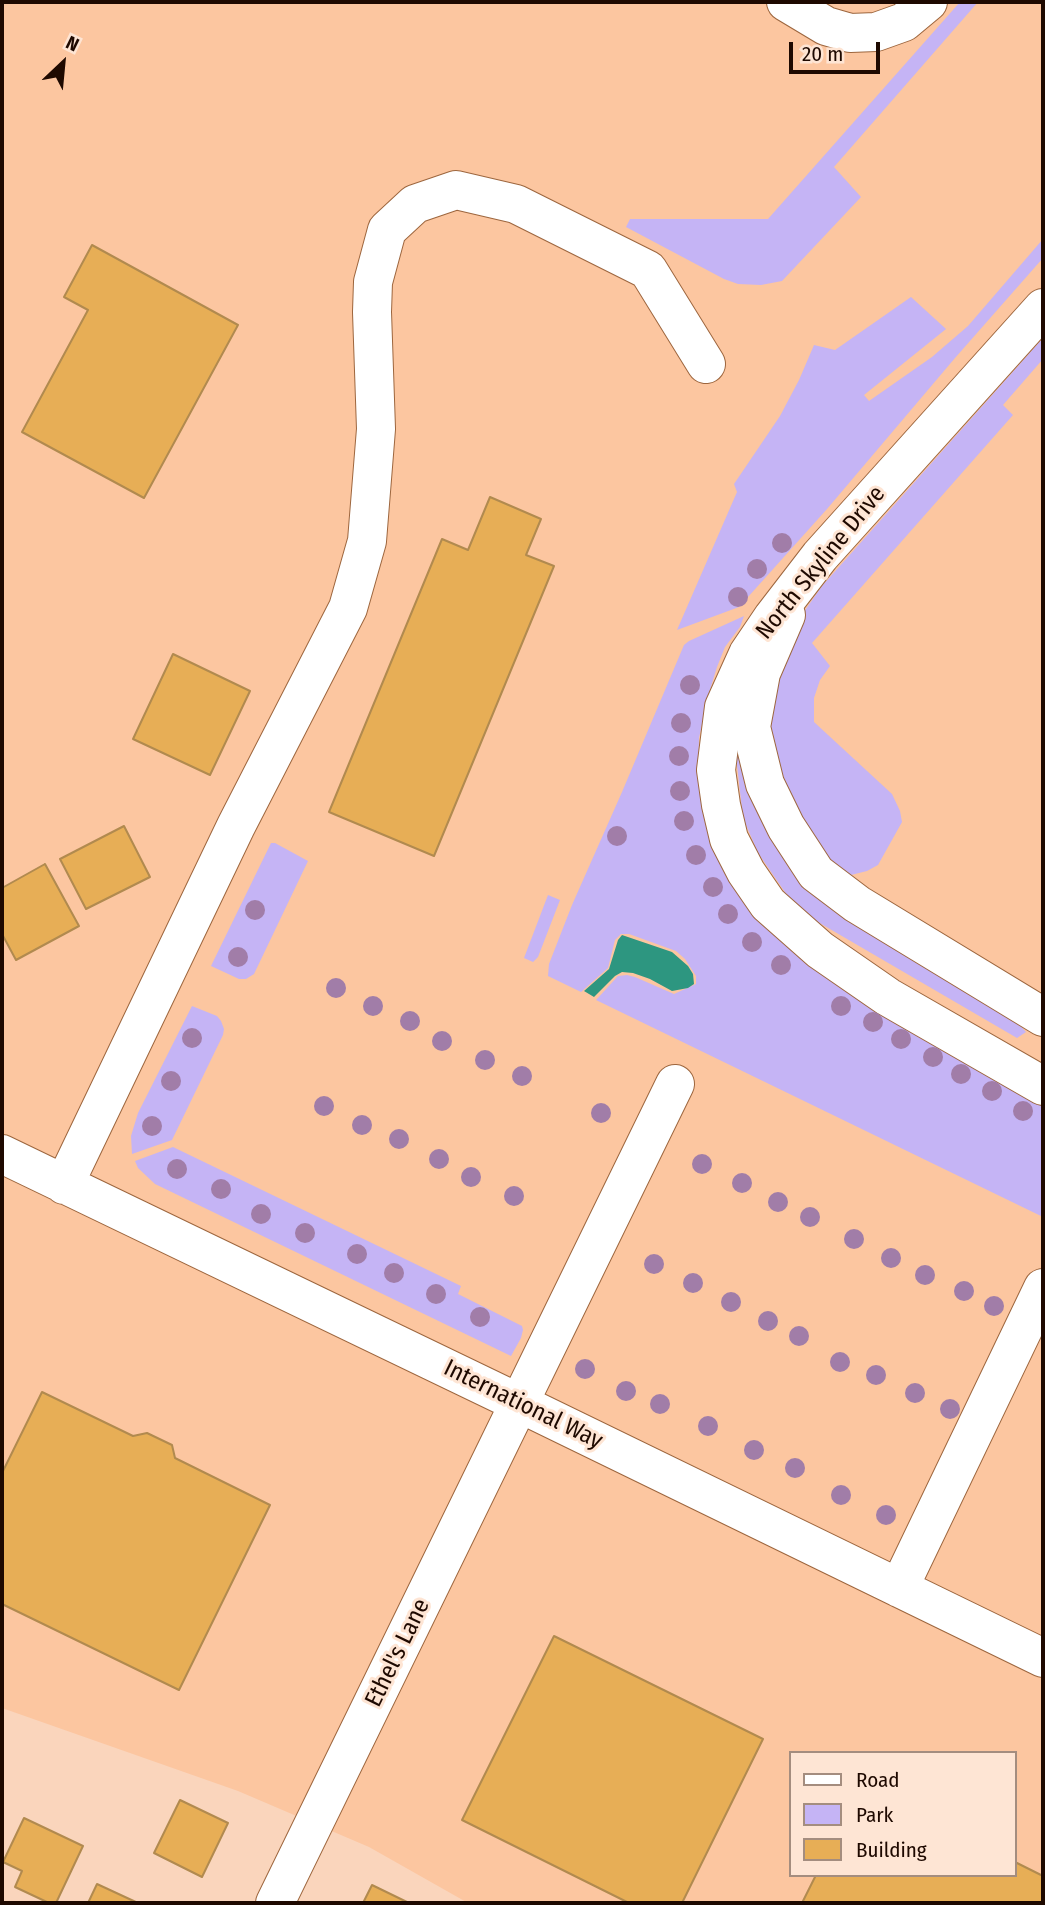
<!DOCTYPE html>
<html>
<head>
<meta charset="utf-8">
<style>
	body { margin:0 }
	#map { position:relative; width:1045px; height:1905px; overflow:hidden; background:#fad5bc; font-family:"Fira Sans Condensed",sans-serif }
	canvas { display:block }
	.frame { position:absolute; inset:0; border:4px solid #1e0900; pointer-events:none }
	.legend { position:absolute; left:789px; top:1751px; width:228px; height:126px; box-sizing:border-box; background:#fee5d4; border:2px solid #a48d7f; margin:0; padding:9px 12px; list-style:none; font-size:21px; color:#1e0900 }
	.legend li { display:flex; align-items:center; gap:14px; height:35px }
	.legend b { width:35px; border:2px solid #a48d7f }
	.north { position:absolute; left:28px; top:28px; width:70px; height:70px; -webkit-text-stroke:5px #fee5d4; paint-order:stroke; rotate:26deg; font-size:19px; font-weight:700; line-height:28px; text-align:center; color:#1e0900 }
	.north::after { content:''; display:block; margin:auto; width:24px; height:32px; background:#1e0900; clip-path:polygon(50% 0,100% 100%,50% 72%,0 100%) }
	.scale { position:absolute; left:789px; top:42px; width:91px; height:32px; box-sizing:border-box; border:4px solid #1e0900; border-top:0; padding-left:9px; font-size:21px; line-height:24px; white-space:nowrap; color:#1e0900; -webkit-text-stroke:5px #fee5d4; paint-order:stroke }
</style>
</head>
<body>
<div id="map">
<canvas width="1045" height="1905"></canvas>
<div class="frame"></div>
<ul class="legend">
<li><b style="height:9px;background:#fff"></b>Road</li>
<li><b style="height:19px;background:#c5b4f5"></b>Park</li>
<li><b style="height:19px;background:#e7ae56"></b>Building</li>
</ul>
<div class="north">N</div>
<div class="scale">20 m</div>
</div>
<script>
const context = document.querySelector('canvas').getContext('2d');
context.lineJoin = 'round';
function fillPath(path, color) {
  context.fillStyle = color;
  context.fill(path, 'evenodd');
}
function poly(rows) {
  const path = new Path2D();
  for (const r of rows) {
    path.moveTo(r[0], r[1]);
    for (let i = 2; i < r.length; i += 2) path.lineTo(r[i], r[i + 1]);
  }
  return path;
}
function strokePath(path, color, width, dash) {
  context.strokeStyle = color;
  context.lineWidth = width;
  context.lineCap = dash ? 'butt' : 'round';
  context.setLineDash(dash || []);
  context.stroke(path);
}
function write(font, color, halo, rows, align = 'center') {
  context.font = font + ' "Fira Sans Condensed",sans-serif';
  context.lineWidth = 6;
  context.setLineDash([]);
  context.textBaseline = 'middle';
  context.strokeStyle = halo;
  context.fillStyle = color;
  for (const [text, x, y, turn = 0] of rows) {
    context.save();
    context.translate(x, y);
    context.rotate((+turn || 0) * Math.PI / 180);
    context.textAlign = isNaN(turn) ? turn : align;
    if (halo) context.strokeText(text, 0, 0);
    context.fillText(text, 0, 0);
    context.restore();
  }
}
fillPath(poly([
	[2,2,1043,2,1043,1903,468,1903,369,1847,238,1791,2,1708],
	[791,1753,1015,1753,1015,1875,791,1875]
]), '#fcc6a0');
fillPath(poly([
	[960,2,978,2,834,167,861,197,782,281,761,285,738,284,724,279,626,227,630,219,768,219],
	[1043,239,1043,258,955,358,827,509,739,607,677,630,737,492,734,484,780,416,799,380,814,345,835,350,911,297,946,329,864,395,869,401,932,357,968,326],
	[1043,338,1043,359,1003,405,1013,415,812,643,830,666,820,680,814,698,814,722,892,794,900,811,902,822,878,865,867,871,847,876,813,853,768,749,771,680,801,616,822,586],
	[744,616,740,627,725,647,717,667,709,693,699,738,698,781,721,860,1043,1097,1043,1217,596,1000,618,976,627,975,635,977,674,994,696,984,696,976,685,959,676,951,629,934,621,934,615,940,608,968,581,992,548,976,549,964,572,905,622,792,684,645,689,641],
	[737,734,770,817,987,989,1026,1032,1017,1038,811,918,791,901,758,853,743,818,735,748],
	[271,843,275,843,308,861,254,974,246,979,239,979,211,966],
	[548,895,560,900,538,957,533,962,524,958],
	[192,1006,217,1016,221,1021,224,1029,223,1035,172,1140,132,1154,131,1136,138,1113],
	[173,1147,461,1286,458,1294,522,1326,523,1330,521,1338,511,1356,155,1184,138,1168,135,1161]
]), '#c5b4f5');
fillPath(poly([
	[622,935,672,952,688,966,693,974,694,984,688,988,672,991,650,979,633,973,622,972,615,976,594,997,584,991,609,969,618,940]
]), '#2d9680');
const building = poly([
	[92,245,238,325,144,498,22,432,88,310,64,297,92,245],
	[490,497,541,519,526,555,554,566,434,856,329,812,442,539,468,550,490,497],
	[173,654,250,691,210,775,133,739,173,654],
	[124,826,150,877,86,909,60,859,124,826],
	[45,864,79,926,16,960,2,934,2,888,45,864],
	[42,1392,133,1436,147,1433,172,1445,175,1458,270,1505,179,1690,2,1604,2,1473,42,1392],
	[554,1636,763,1739,682,1903,629,1903,462,1820,554,1636],
	[180,1800,228,1823,202,1877,154,1853,180,1800],
	[24,1818,83,1846,56,1903,49,1903,15,1887,22,1871,3,1862,24,1818],
	[1015,1862,1043,1876,1043,1903,802,1903,816,1875,1015,1875,1015,1862],
	[97,1884,138,1903,88,1903,97,1884],
	[372,1885,409,1903,363,1903,372,1885]
]);
fillPath(building, '#e7ae56');
strokePath(building, '#b18a4f', 2);
const minor = poly([
	[786,2,826,26,850,33,876,32,904,22,928,2],
	[786,615,761,673,751,727,765,784,786,827,816,873,857,904,1043,1017],
	[2,1154,521,1404,1043,1658],
	[64,1185,236,826,348,608,367,541,376,429,372,312,373,282,387,230,415,204,456,190,516,204,648,270,706,364],
	[899,1588,1043,1288],
	[275,1903,675,1084]
]);
const major = poly([
	[1043,308,820,556,773,617,748,654,724,707,716,770,721,805,729,839,746,872,768,904,820,950,888,997,1043,1086]
]);
strokePath(minor, '#9d663e', 40);
strokePath(major, '#9d663e', 40);
strokePath(minor, '#fff', 38);
strokePath(major, '#fff', 38);
context.fillStyle = '#a17da8';
for (const [x, y] of [
	[782,543],
	[757,569],
	[738,597],
	[690,685],
	[681,723],
	[679,756],
	[680,791],
	[684,821],
	[617,836],
	[696,855],
	[713,887],
	[255,910],
	[728,914],
	[752,942],
	[238,957],
	[781,965],
	[336,988],
	[373,1006],
	[841,1006],
	[410,1021],
	[873,1022],
	[192,1038],
	[901,1039],
	[442,1041],
	[933,1057],
	[485,1060],
	[961,1074],
	[522,1076],
	[171,1081],
	[992,1091],
	[324,1106],
	[1023,1111],
	[601,1113],
	[362,1125],
	[152,1126],
	[399,1139],
	[439,1159],
	[702,1164],
	[177,1169],
	[471,1177],
	[742,1183],
	[221,1189],
	[514,1196],
	[778,1202],
	[261,1214],
	[810,1217],
	[305,1233],
	[854,1239],
	[357,1254],
	[891,1258],
	[654,1264],
	[394,1273],
	[925,1275],
	[693,1283],
	[964,1291],
	[436,1294],
	[731,1302],
	[994,1306],
	[480,1317],
	[768,1321],
	[799,1336],
	[840,1362],
	[585,1369],
	[876,1375],
	[626,1391],
	[915,1393],
	[660,1404],
	[950,1409],
	[708,1426],
	[754,1450],
	[795,1468],
	[841,1495],
	[886,1515]
]) {
  context.beginPath();
  context.arc(x, y, 10, 0, 2 * Math.PI);
  context.fill();
}
write('24px', '#1e0900', '#fee5d4', [
	["North Skyline Drive",821,563,-51],
	["International Way",523,1405,26],
	["Ethel's Lane",398,1653,-64]
]);
</script>
</body>
</html>
